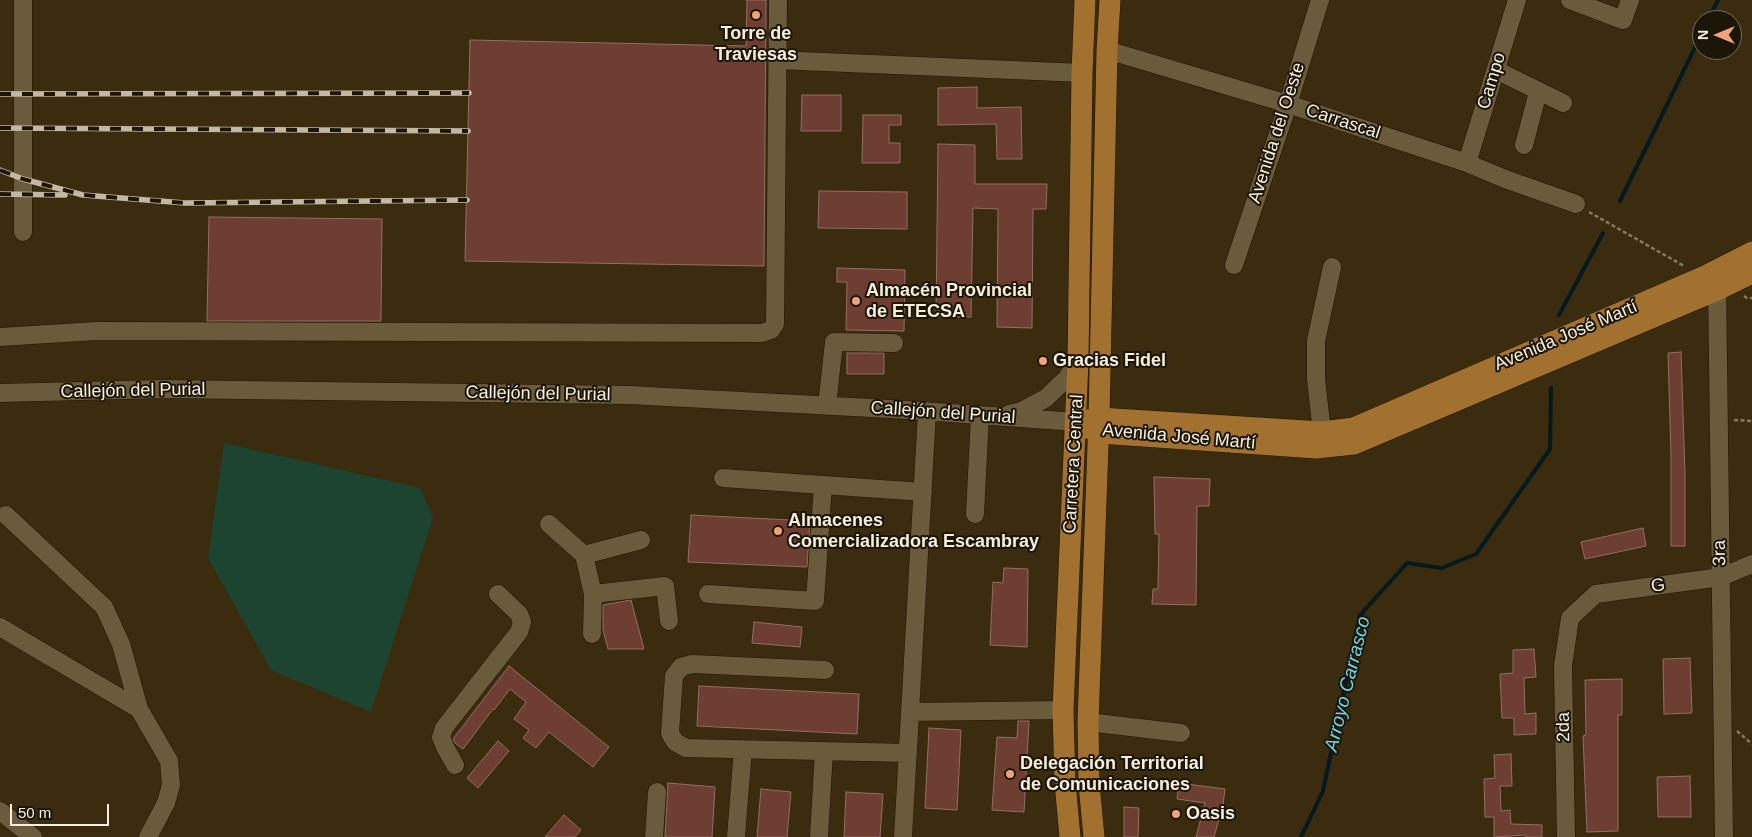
<!DOCTYPE html>
<html>
<head>
<meta charset="utf-8">
<style>
	body { margin:0 }
	#map { position:relative; width:1752px; height:837px; overflow:hidden; background:#3b2c0f; font-family:Arial,sans-serif }
	canvas { display:block }
	.north { position:absolute; left:1692px; top:10px; width:50px; height:50px; box-sizing:border-box; background:#1c1609; border:1px solid #746c5e; border-radius:50%; rotate:270deg; font-size:14px; font-weight:700; line-height:20px; text-align:center; color:#f8eedd }
	.north::after { content:''; display:block; margin:auto; width:18px; height:22px; background:#f0a27a; clip-path:polygon(50% 0,100% 100%,50% 72%,0 100%) }
	.scale { position:absolute; left:10px; top:804px; width:99px; height:22px; box-sizing:border-box; border:2px solid #f8eedd; border-top:0; padding-left:6px; font-size:15px; line-height:18px; white-space:nowrap; color:#f8eedd; -webkit-text-stroke:4px #1c1609; paint-order:stroke }
</style>
</head>
<body>
<div id="map">
<canvas width="1752" height="837"></canvas>
<div class="north">N</div>
<div class="scale">50 m</div>
</div>
<script>
const context = document.querySelector('canvas').getContext('2d');
context.lineJoin = 'round';
function fillPath(path, color) {
  context.fillStyle = color;
  context.fill(path, 'evenodd');
}
function poly(rows) {
  const path = new Path2D();
  for (const r of rows) {
    path.moveTo(r[0], r[1]);
    for (let i = 2; i < r.length; i += 2) path.lineTo(r[i], r[i + 1]);
  }
  return path;
}
function strokePath(path, color, width, dash) {
  context.strokeStyle = color;
  context.lineWidth = width;
  context.lineCap = dash ? 'butt' : 'round';
  context.setLineDash(dash || []);
  context.stroke(path);
}
function write(font, color, halo, rows, align = 'center') {
  context.font = font + ' Arial,sans-serif';
  context.lineWidth = 4;
  context.setLineDash([]);
  context.textBaseline = 'middle';
  context.strokeStyle = halo;
  context.fillStyle = color;
  for (const [text, x, y, turn = 0] of rows) {
    context.save();
    context.translate(x, y);
    context.rotate((+turn || 0) * Math.PI / 180);
    context.textAlign = isNaN(turn) ? turn : align;
    if (halo) context.strokeText(text, 0, 0);
    context.fillText(text, 0, 0);
    context.restore();
  }
}
fillPath(poly([
	[224,443,420,488,433,517,371,712,271,670,208,558]
]), '#1d4431');
strokePath(poly([
	[1708,20,1718,0],
	[1620,201,1702,33],
	[1559,315,1603,233],
	[1301,837,1323,791,1360,615,1407,563,1442,568,1476,554,1550,449,1551,388]
]), '#051a1e', 4);
const building = poly([
	[747,0,766,0,764,266,465,261,470,40,746,46,747,0],
	[977,87,977,108,1021,107,1022,159,997,159,996,124,938,125,938,88,977,87],
	[802,95,841,95,841,131,801,131,802,95],
	[863,115,901,115,901,125,889,125,889,143,900,143,900,163,862,163,863,115],
	[938,144,975,145,975,184,1047,184,1046,209,1033,209,1032,328,997,327,998,209,973,208,971,317,936,317,938,144],
	[819,191,907,192,907,229,818,228,819,191],
	[209,217,382,219,381,321,207,321,209,217],
	[837,268,905,270,904,331,846,330,847,282,837,282,837,268],
	[1681,352,1685,475,1685,546,1671,546,1671,456,1668,353,1681,352],
	[847,353,884,353,884,374,847,374,847,353],
	[1154,477,1210,479,1209,506,1197,506,1196,605,1152,604,1153,589,1158,589,1159,534,1155,534,1154,477],
	[691,515,810,521,807,567,688,562,691,515],
	[1643,528,1646,546,1585,559,1581,542,1643,528],
	[1004,568,1028,569,1027,647,990,645,993,582,1003,583,1004,568],
	[631,600,644,649,608,649,603,630,603,605,631,600],
	[754,622,802,627,800,647,752,643,754,622],
	[1534,649,1536,677,1524,678,1525,714,1536,713,1536,734,1514,735,1514,718,1502,718,1500,674,1513,673,1513,650,1534,649],
	[1690,658,1692,713,1664,714,1663,659,1690,658],
	[509,666,609,747,593,767,549,732,536,748,523,738,529,730,514,719,526,702,510,689,494,710,493,709,463,749,455,743,453,739,509,666],
	[1622,679,1622,715,1618,715,1618,831,1587,832,1583,736,1586,735,1585,680,1622,679],
	[699,686,859,694,857,734,697,726,699,686],
	[1018,721,1029,721,1024,812,992,810,997,737,1017,738,1018,721],
	[929,728,961,730,957,810,925,808,929,728],
	[498,741,509,751,478,788,467,778,498,741],
	[1511,754,1512,786,1500,786,1501,811,1510,810,1511,824,1542,825,1542,837,1526,837,1526,835,1494,837,1494,817,1485,817,1484,779,1495,778,1494,755,1511,754],
	[1690,776,1691,817,1658,817,1657,777,1690,776],
	[668,783,715,787,712,837,665,837,668,783],
	[1179,783,1225,789,1223,805,1214,837,1196,837,1205,803,1177,799,1179,783],
	[761,789,791,792,787,837,757,837,761,789],
	[846,792,883,794,880,837,844,837,846,792],
	[1124,807,1139,808,1138,837,1124,837,1124,807],
	[564,815,581,830,575,837,545,837,564,815]
]);
fillPath(building, '#6d3e31');
strokePath(building, '#936f65', 1);
const minor = poly([
	[23,0,23,232],
	[1570,0,1623,20,1630,0],
	[1107,50,1288,104,1467,163,1505,179,1576,204],
	[777,60,1082,73],
	[1496,70,1563,103],
	[1524,145,1538,92],
	[1467,163,1517,0],
	[1234,265,1288,104,1320,0],
	[1717,278,1724,837],
	[0,337,97,331,762,333,771,330,775,324,778,0],
	[0,393,162,389,630,395,908,410,1076,422],
	[827,406,834,342,894,343],
	[1009,414,1022,411,1046,398,1067,378,1078,361],
	[1322,432,1316,379,1316,341,1332,267],
	[723,478,923,492],
	[975,514,980,415],
	[6,515,104,607,121,644,139,709,169,761,171,785,166,803,148,837],
	[549,524,584,555,593,594,592,634],
	[584,555,641,540],
	[593,594,665,586,669,621],
	[708,594,815,601,823,485],
	[0,627,139,709],
	[825,670,692,664,681,667,674,676,670,733,675,742,686,748,908,753],
	[910,712,1063,710],
	[1088,722,1181,733],
	[455,765,445,747,441,737,444,728,519,632,522,622,519,614,498,594],
	[0,811,33,837],
	[654,837,657,792],
	[736,837,743,749],
	[819,837,824,751],
	[903,837,927,412],
	[1566,837,1563,666,1570,618,1596,594,1721,577,1752,564]
]);
const major = poly([
	[1752,252,1703,277,1354,428,1322,432,1099,418,1076,422,1099,433,1316,448,1354,444,1717,290,1752,273],
	[1070,837,1065,782,1063,710,1078,361,1082,73,1085,0],
	[1094,837,1089,784,1088,722,1099,418,1107,50,1110,0]
]);
strokePath(minor, '#221400', 19);
strokePath(major, '#221400', 22);
strokePath(poly([
	[1589,212,1684,266],
	[1744,296,1747,298,1752,298],
	[1734,420,1752,421],
	[1737,731,1752,744]
]), '#877a61', 2.5, [4, 2.5]);
strokePath(minor, '#6b5b3d', 18);
strokePath(major, '#a27130', 21);
const rail = poly([
	[0,94,469,93],
	[0,128,468,131],
	[0,170,23,179,83,195,185,203,467,200],
	[0,194,65,195]
]);
strokePath(rail, '#c4b8a4', 5.5);
strokePath(rail, '#1c1609', 4, [11]);
for (const [x, y, r, color] of [
	[756,15,5,"#f0a27a"],
	[856,301,5,"#f0a27a"],
	[1043,361,5,"#f0a27a"],
	[778,531,5,"#f0a27a"],
	[1010,774,5,"#f0a27a"],
	[1176,814,5,"#f0a27a"]
]) {
  const dot = new Path2D();
  dot.arc(x, y, r, 0, 2 * Math.PI);
  context.fillStyle = color;
  context.fill(dot);
  strokePath(dot, '#1c1609', 2);
}
write('bold 18px', '#f8eedd', '#1c1609', [
	["Torre de",756,34,"center"],
	["Traviesas",756,55,"center"],
	["Almacén Provincial",866,291],
	["de ETECSA",866,312],
	["Gracias Fidel",1053,361],
	["Almacenes",788,521],
	["Comercializadora Escambray",788,542],
	["Delegación Territorial",1020,764],
	["de Comunicaciones",1020,785],
	["Oasis",1186,814]
], 'left');
write('18px', '#f8eedd', '#1c1609', [
	["Campo",1492,81,-73],
	["Carrascal",1343,122,18],
	["Avenida del Oeste",1277,133,-72],
	["Avenida José Martí",1566,336,-23],
	["Callejón del Purial",133,391,-1],
	["Callejón del Purial",538,394,1],
	["Callejón del Purial",943,413,4],
	["Avenida José Martí",1179,437,5],
	["Carretera Central",1074,464,-87],
	["3ra",1720,553,-91],
	["G",1658,586,-7],
	["2da",1564,727,-91]
]);
write('italic 19px', '#6dd5e8', '#1c1609', [
	["Arroyo Carrasco",1348,684,-76]
]);
</script>
</body>
</html>
